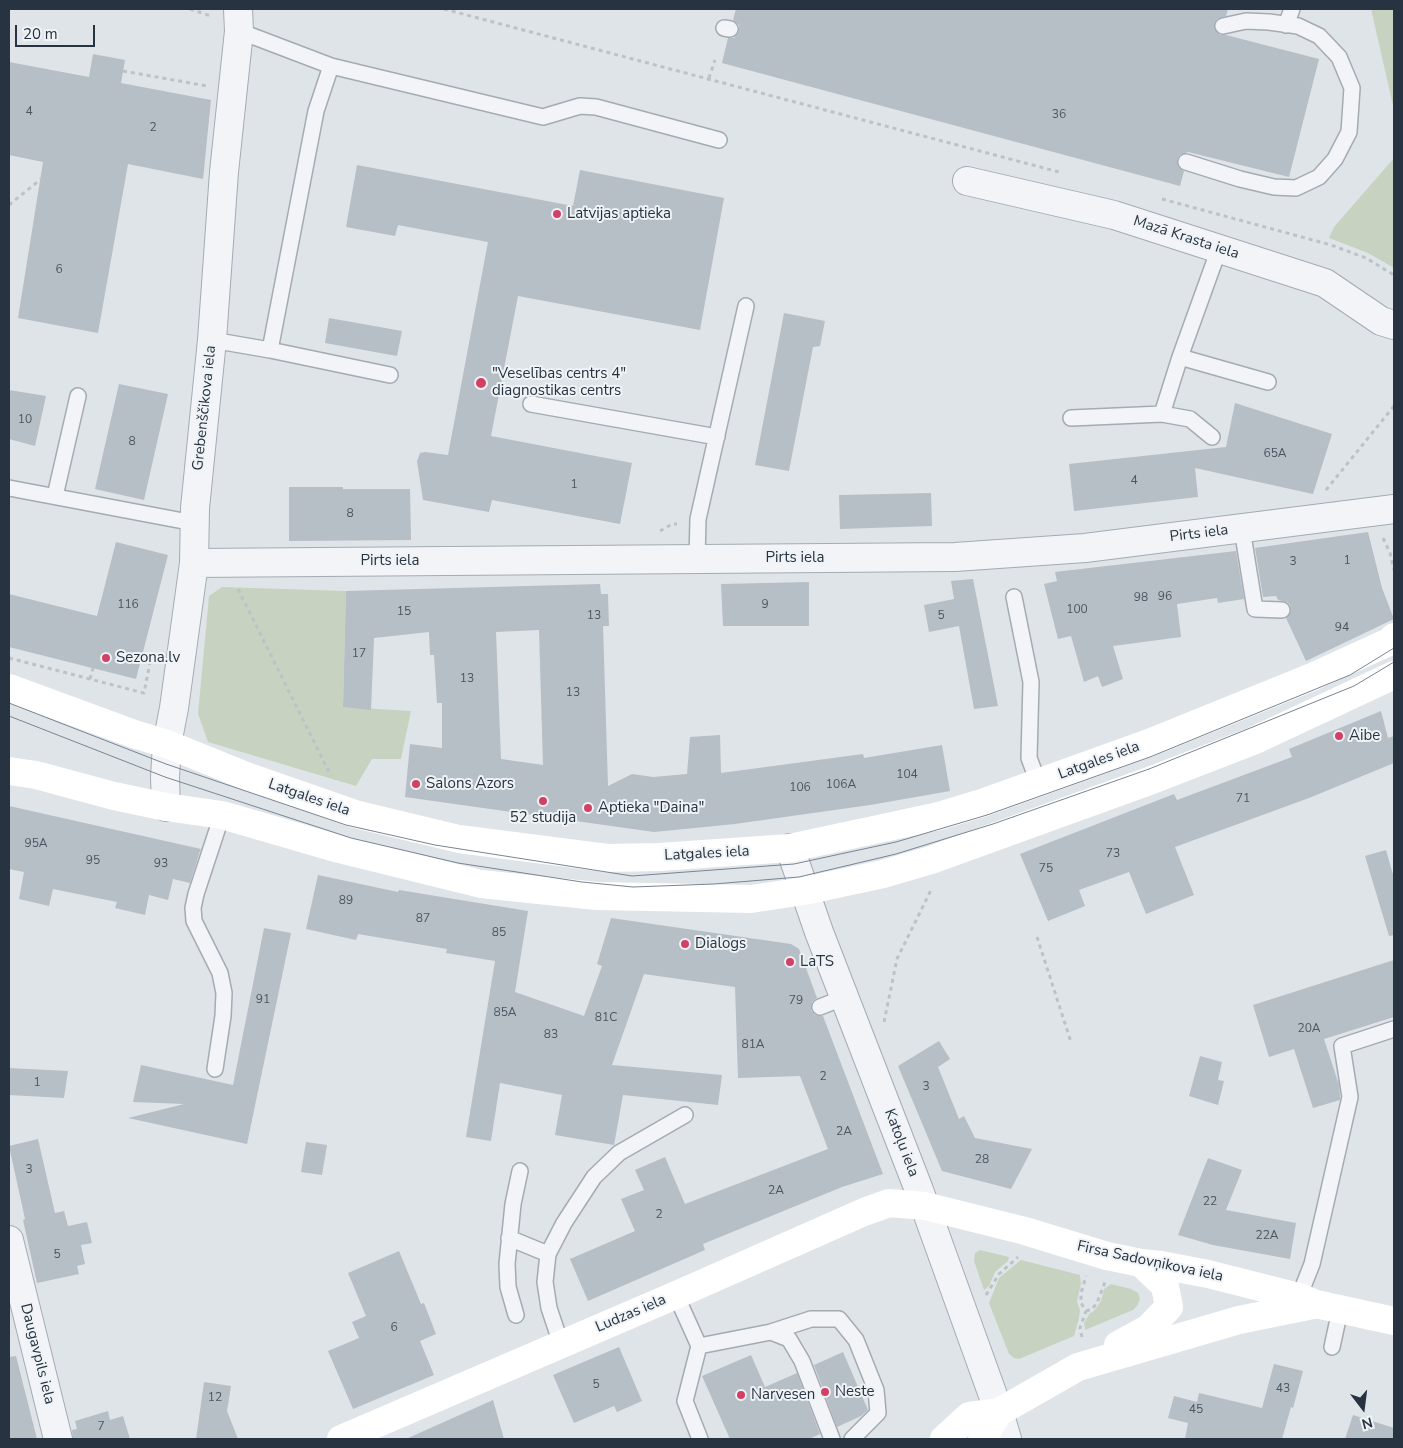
<!DOCTYPE html>
<html>
<head>
<meta charset="utf-8">
<style>
	body { margin:0 }
	#map { position:relative; width:1403px; height:1448px; overflow:hidden; background:#dfe4e9; font-family:"Nunito Sans",sans-serif }
	canvas { display:block }
	.frame { position:absolute; inset:0; border:10px solid #273340; pointer-events:none }
	.north { position:absolute; left:1338px; top:1383px; width:50px; height:50px; -webkit-text-stroke:4px #eff3f6; paint-order:stroke; rotate:165deg; font-size:14px; font-weight:700; line-height:20px; text-align:center; color:#273340 }
	.north::after { content:''; display:block; margin:auto; width:18px; height:22px; background:#273340; clip-path:polygon(50% 0,100% 100%,50% 72%,0 100%) }
	.scale { position:absolute; left:15px; top:25px; width:80px; height:22px; box-sizing:border-box; border:2px solid #273340; border-top:0; padding-left:6px; font-size:15px; line-height:18px; white-space:nowrap; color:#273340; -webkit-text-stroke:4px #eff3f6; paint-order:stroke }
</style>
</head>
<body>
<div id="map">
<canvas width="1403" height="1448"></canvas>
<div class="frame"></div>
<div class="north">N</div>
<div class="scale">20 m</div>
</div>
<script>
const context = document.querySelector('canvas').getContext('2d');
context.lineJoin = 'round';
function fillPath(path, color) {
  context.fillStyle = color;
  context.fill(path, 'evenodd');
}
function poly(rows) {
  const path = new Path2D();
  for (const r of rows) {
    path.moveTo(r[0], r[1]);
    for (let i = 2; i < r.length; i += 2) path.lineTo(r[i], r[i + 1]);
  }
  return path;
}
function strokePath(path, color, width, dash) {
  context.strokeStyle = color;
  context.lineWidth = width;
  context.lineCap = dash ? 'butt' : 'round';
  context.setLineDash(dash || []);
  context.stroke(path);
}
function write(font, color, halo, rows, align = 'center') {
  context.font = font + ' "Nunito Sans",sans-serif';
  context.lineWidth = 4;
  context.setLineDash([]);
  context.textBaseline = 'middle';
  context.strokeStyle = halo;
  context.fillStyle = color;
  for (const [text, x, y, turn = 0] of rows) {
    context.save();
    context.translate(x, y);
    context.rotate((+turn || 0) * Math.PI / 180);
    context.textAlign = isNaN(turn) ? turn : align;
    if (halo) context.strokeText(text, 0, 0);
    context.fillText(text, 0, 0);
    context.restore();
  }
}
fillPath(poly([
	[1371,9,1394,9,1394,110],
	[1394,158,1394,268,1368,253,1329,238,1334,227],
	[222,587,346,591,343,707,411,711,401,759,372,759,356,786,208,742,198,714,209,596],
	[980,1250,1009,1257,1008,1261,995,1272,989,1286,984,1290,974,1261,975,1253],
	[1021,1260,1080,1275,1081,1284,1077,1301,1080,1310,1079,1318,1074,1336,1019,1359,1014,1358,1009,1354,989,1303,999,1278],
	[1111,1284,1131,1289,1138,1293,1140,1299,1137,1306,1133,1310,1085,1330,1084,1323,1090,1313,1093,1312,1097,1307,1101,1301,1104,1289]
]), '#c7d3c0');
fillPath(poly([
	[736,9,1228,9,1226,16,1217,19,1214,24,1214,28,1220,35,1226,35,1319,59,1289,177,1188,152,1180,155,1177,160,1179,168,1184,171,1180,186,722,63,728,38,734,38,739,31,739,25,733,20],
	[93,54,125,60,121,83,211,100,203,179,128,164,98,333,18,318,43,162,9,155,9,62,89,77],
	[357,165,573,206,580,170,724,198,700,330,518,296,491,436,632,463,620,524,492,500,489,512,423,500,417,461,420,453,425,452,448,455,488,242,398,225,395,236,346,227],
	[784,313,825,321,820,346,813,347,789,471,755,465],
	[329,318,402,331,397,356,325,343],
	[119,384,168,394,144,500,95,489],
	[9,390,46,396,35,446,9,439],
	[1235,403,1332,434,1313,494,1195,468,1198,497,1074,511,1069,464,1226,447],
	[289,487,343,487,343,489,410,489,411,540,289,541],
	[931,493,932,526,840,529,839,495],
	[1368,532,1382,588,1394,619,1306,661,1286,618,1291,611,1290,605,1287,602,1278,600,1276,596,1263,597,1255,548],
	[116,542,168,555,136,679,9,647,9,594,97,616],
	[1236,551,1244,599,1218,603,1217,598,1177,604,1181,637,1113,646,1123,679,1102,687,1098,676,1084,682,1071,636,1058,639,1044,584,1057,581,1055,572],
	[973,579,998,706,974,709,959,626,929,632,924,605,954,599,951,581],
	[809,582,809,626,723,626,721,584],
	[600,584,601,594,608,594,609,626,603,626,608,786,632,774,653,777,687,774,690,737,720,735,721,773,863,754,864,758,942,745,950,791,870,805,735,824,654,832,405,797,410,744,442,748,442,703,437,703,434,655,430,655,429,632,374,638,371,710,343,707,346,591],
	[539,630,543,765,501,759,496,632],
	[1381,711,1388,738,1394,736,1394,763,1309,798,1175,847,1194,895,1146,914,1129,872,1079,890,1085,906,1048,921,1020,854,1174,794,1177,800,1292,757,1289,749],
	[9,806,201,849,200,851,190,883,173,879,168,900,149,895,145,915,115,908,117,902,53,889,49,906,19,899,24,872,9,869],
	[1386,850,1394,878,1394,935,1389,936,1365,856],
	[318,875,398,892,399,890,528,911,515,992,584,1016,602,966,597,964,611,918,791,944,799,949,817,998,812,1002,811,1010,815,1015,823,1016,883,1174,842,1187,703,1244,705,1250,588,1301,570,1259,635,1231,621,1199,644,1190,635,1170,665,1157,685,1204,828,1149,800,1076,738,1078,735,987,644,974,612,1065,722,1075,718,1105,623,1095,614,1145,555,1135,562,1095,500,1083,491,1141,466,1137,495,961,446,953,447,949,358,934,356,940,306,929],
	[264,928,291,933,247,1144,128,1118,184,1104,133,1102,141,1065,233,1085],
	[1394,960,1394,1017,1324,1039,1339,1085,1340,1097,1340,1100,1313,1108,1294,1049,1269,1057,1253,1005],
	[939,1041,950,1059,938,1067,959,1119,964,1116,975,1138,1032,1149,1011,1189,942,1171,898,1066],
	[1200,1056,1222,1062,1218,1080,1224,1081,1218,1105,1189,1096],
	[9,1068,68,1071,64,1098,9,1095],
	[38,1139,55,1213,64,1211,68,1226,87,1222,92,1243,81,1245,85,1264,77,1266,79,1274,37,1283,23,1220,25,1219,9,1146],
	[306,1142,327,1145,322,1175,301,1172],
	[1208,1158,1242,1170,1226,1210,1296,1223,1290,1259,1213,1245,1178,1235],
	[399,1251,421,1304,424,1303,436,1334,420,1341,434,1375,353,1409,328,1351,359,1338,352,1322,366,1316,348,1273],
	[619,1347,642,1401,617,1412,614,1406,574,1423,553,1375],
	[843,1352,868,1410,861,1416,837,1427,814,1365],
	[751,1355,765,1387,797,1373,820,1434,809,1439,730,1439,702,1376],
	[16,1356,37,1439,9,1439,9,1357],
	[1274,1364,1303,1371,1293,1408,1291,1407,1282,1439,1185,1439,1188,1423,1168,1418,1174,1396,1197,1402,1199,1393,1262,1408],
	[204,1382,231,1386,227,1411,238,1439,196,1439],
	[493,1400,504,1439,406,1439],
	[108,1411,110,1420,123,1416,130,1439,73,1439,72,1430,77,1429,75,1421],
	[1353,1415,1394,1428,1394,1439,1345,1439]
]), '#b6bec6');
const lane = poly([
	[1286,25,1292,9],
	[724,28,730,29],
	[239,31,331,66,543,117,580,106,596,107,719,140],
	[1186,162,1240,179,1274,187,1296,188,1319,177,1335,159,1349,132,1352,88,1339,57,1319,36,1298,26,1269,22,1246,21,1223,26],
	[212,340,270,350,316,111,331,66],
	[270,350,390,375],
	[1180,357,1268,382],
	[531,404,717,437],
	[1162,414,1180,357,1219,249],
	[1071,418,1162,414,1190,419,1212,437],
	[9,488,194,523],
	[55,496,78,396],
	[1242,529,1255,609,1282,610],
	[697,559,698,519,746,306],
	[1014,597,1031,682,1029,758,1035,774],
	[820,1007,845,997],
	[215,1069,223,1016,224,993,220,973,194,921,193,908,196,894,222,815],
	[509,1238,548,1254],
	[676,1295,699,1346,685,1401,700,1439],
	[1299,1297,1312,1264,1350,1097,1342,1046,1394,1029],
	[516,1315,508,1287,507,1264,513,1204,520,1171],
	[771,1332,789,1339,802,1361,832,1439],
	[561,1344,549,1308,545,1282,548,1254,564,1223,594,1177,619,1153,685,1115],
	[699,1346,771,1332,811,1319,839,1319,856,1340,876,1390,878,1413,852,1439],
	[1332,1347,1340,1310]
]);
const street = poly([
	[967,181,1114,215,1325,283,1381,321,1394,325],
	[194,563,955,557,1085,548,1394,509],
	[166,807,165,777,167,744,174,708,194,563,195,508,212,340,224,172,239,31,238,9],
	[790,848,819,932,919,1190,999,1412,1007,1439],
	[9,1240,58,1439]
]);
strokePath(lane, '#a4abb3', 18);
strokePath(street, '#a4abb3', 30);
strokePath(poly([
	[190,9,211,16],
	[444,9,1059,172],
	[123,71,207,86],
	[709,78,715,60],
	[1162,199,1331,245,1366,258,1394,275],
	[9,205,41,179],
	[1326,490,1394,406],
	[660,531,672,524,677,524],
	[1383,538,1390,553,1394,570],
	[238,589,331,776],
	[9,658,144,693,151,657],
	[90,679,93,668],
	[1037,937,1071,1042],
	[884,1022,897,959,932,888],
	[986,1295,999,1274,1018,1257],
	[1086,1311,1092,1309,1097,1303,1105,1282],
	[1082,1337,1080,1328,1086,1311,1081,1303,1081,1293,1086,1276]
]), '#bdc2c7', 3, [4, 4]);
strokePath(lane, '#f2f4f7', 15);
strokePath(street, '#f2f4f7', 28);
strokePath(poly([
	[9,688,134,734,167,744,246,776,355,814,459,839,607,858,659,857,790,848,939,816,982,803,1149,743,1312,677,1391,641,1394,637],
	[9,771,36,775,114,796,166,807,222,815,339,849,481,884,597,896,751,899,804,891,883,874,931,860,1152,780,1253,741,1394,675],
	[1118,1345,1149,1328,1169,1307,1165,1286,1141,1263],
	[341,1439,676,1295,864,1212,889,1203,925,1206,1025,1231,1107,1256,1141,1263,1161,1265,1208,1274,1299,1297,1316,1304,1394,1321],
	[944,1439,969,1416,999,1412,1078,1367,1239,1320,1313,1305],
	[982,1439,999,1412]
]), '#fff', 28);
strokePath(poly([
	[9,703,166,764,346,825,435,845,632,876,794,864,896,842,987,815,1150,757,1350,675,1394,648],
	[9,716,165,777,351,838,458,863,582,882,633,887,714,884,799,877,896,854,993,824,1149,769,1354,686,1394,662]
]), '#788593', 1);
for (const [x, y, r, color] of [
	[557,214,5,"#d24066"],
	[481,383,6,"#d24066"],
	[106,658,5,"#d24066"],
	[1339,736,5,"#d24066"],
	[416,784,5,"#d24066"],
	[543,801,5,"#d24066"],
	[588,808,5,"#d24066"],
	[685,944,5,"#d24066"],
	[790,962,5,"#d24066"],
	[825,1392,5,"#d24066"],
	[741,1395,5,"#d24066"]
]) {
  const dot = new Path2D();
  dot.arc(x, y, r, 0, 2 * Math.PI);
  context.fillStyle = color;
  context.fill(dot);
  strokePath(dot, '#eff3f6', 2);
}
write('12px', '#4b5662', null, [
	["4",29,112],
	["36",1059,115],
	["2",153,128],
	["6",59,270],
	["10",25,420],
	["8",132,442],
	["65A",1275,454],
	["4",1134,481],
	["1",574,485],
	["8",350,514],
	["1",1347,561],
	["3",1293,562],
	["96",1165,597],
	["98",1141,598],
	["116",128,605],
	["9",765,605],
	["100",1077,610],
	["15",404,612],
	["13",594,616],
	["5",941,616],
	["94",1342,628],
	["17",359,654],
	["13",467,679],
	["13",573,693],
	["104",907,775],
	["106A",841,785],
	["106",800,788],
	["71",1243,799],
	["95A",36,844],
	["73",1113,854],
	["95",93,861],
	["93",161,864],
	["75",1046,869],
	["89",346,901],
	["87",423,919],
	["85",499,933],
	["91",263,1000],
	["79",796,1001],
	["85A",505,1013],
	["81C",606,1018],
	["20A",1309,1029],
	["83",551,1035],
	["81A",753,1045],
	["2",823,1077],
	["1",37,1083],
	["3",926,1087],
	["2A",844,1132],
	["28",982,1160],
	["3",29,1170],
	["2A",776,1191],
	["22",1210,1202],
	["2",659,1215],
	["22A",1267,1236],
	["5",57,1255],
	["6",394,1328],
	["5",596,1385],
	["43",1283,1389],
	["12",215,1398],
	["45",1196,1410],
	["7",101,1427]
]);
write('15px', '#273340', '#eff3f6', [
	["Latvijas aptieka",567,214],
	["\"Veselības centrs 4\"",492,374],
	["diagnostikas centrs",492,391],
	["Sezona.lv",116,658],
	["Aibe",1349,736],
	["Salons Azors",426,784],
	["Aptieka \"Daina\"",598,808],
	["52 studija",543,818,"center"],
	["Dialogs",695,944],
	["LaTS",800,962],
	["Neste",835,1392],
	["Narvesen",751,1395]
], 'left');
write('15px', '#273340', '#eff3f6', [
	["Mazā Krasta iela",1186,238,18],
	["Grebenščikova iela",205,408,-84],
	["Pirts iela",1199,534,-7],
	["Pirts iela",795,558],
	["Pirts iela",390,561],
	["Latgales iela",1099,761,-20],
	["Latgales iela",309,798,19],
	["Latgales iela",707,854,-3],
	["Katoļu iela",901,1143,69],
	["Firsa Sadovņikova iela",1150,1262,12],
	["Ludzas iela",631,1314,-23],
	["Daugavpils iela",37,1354,76]
]);
</script>
</body>
</html>
